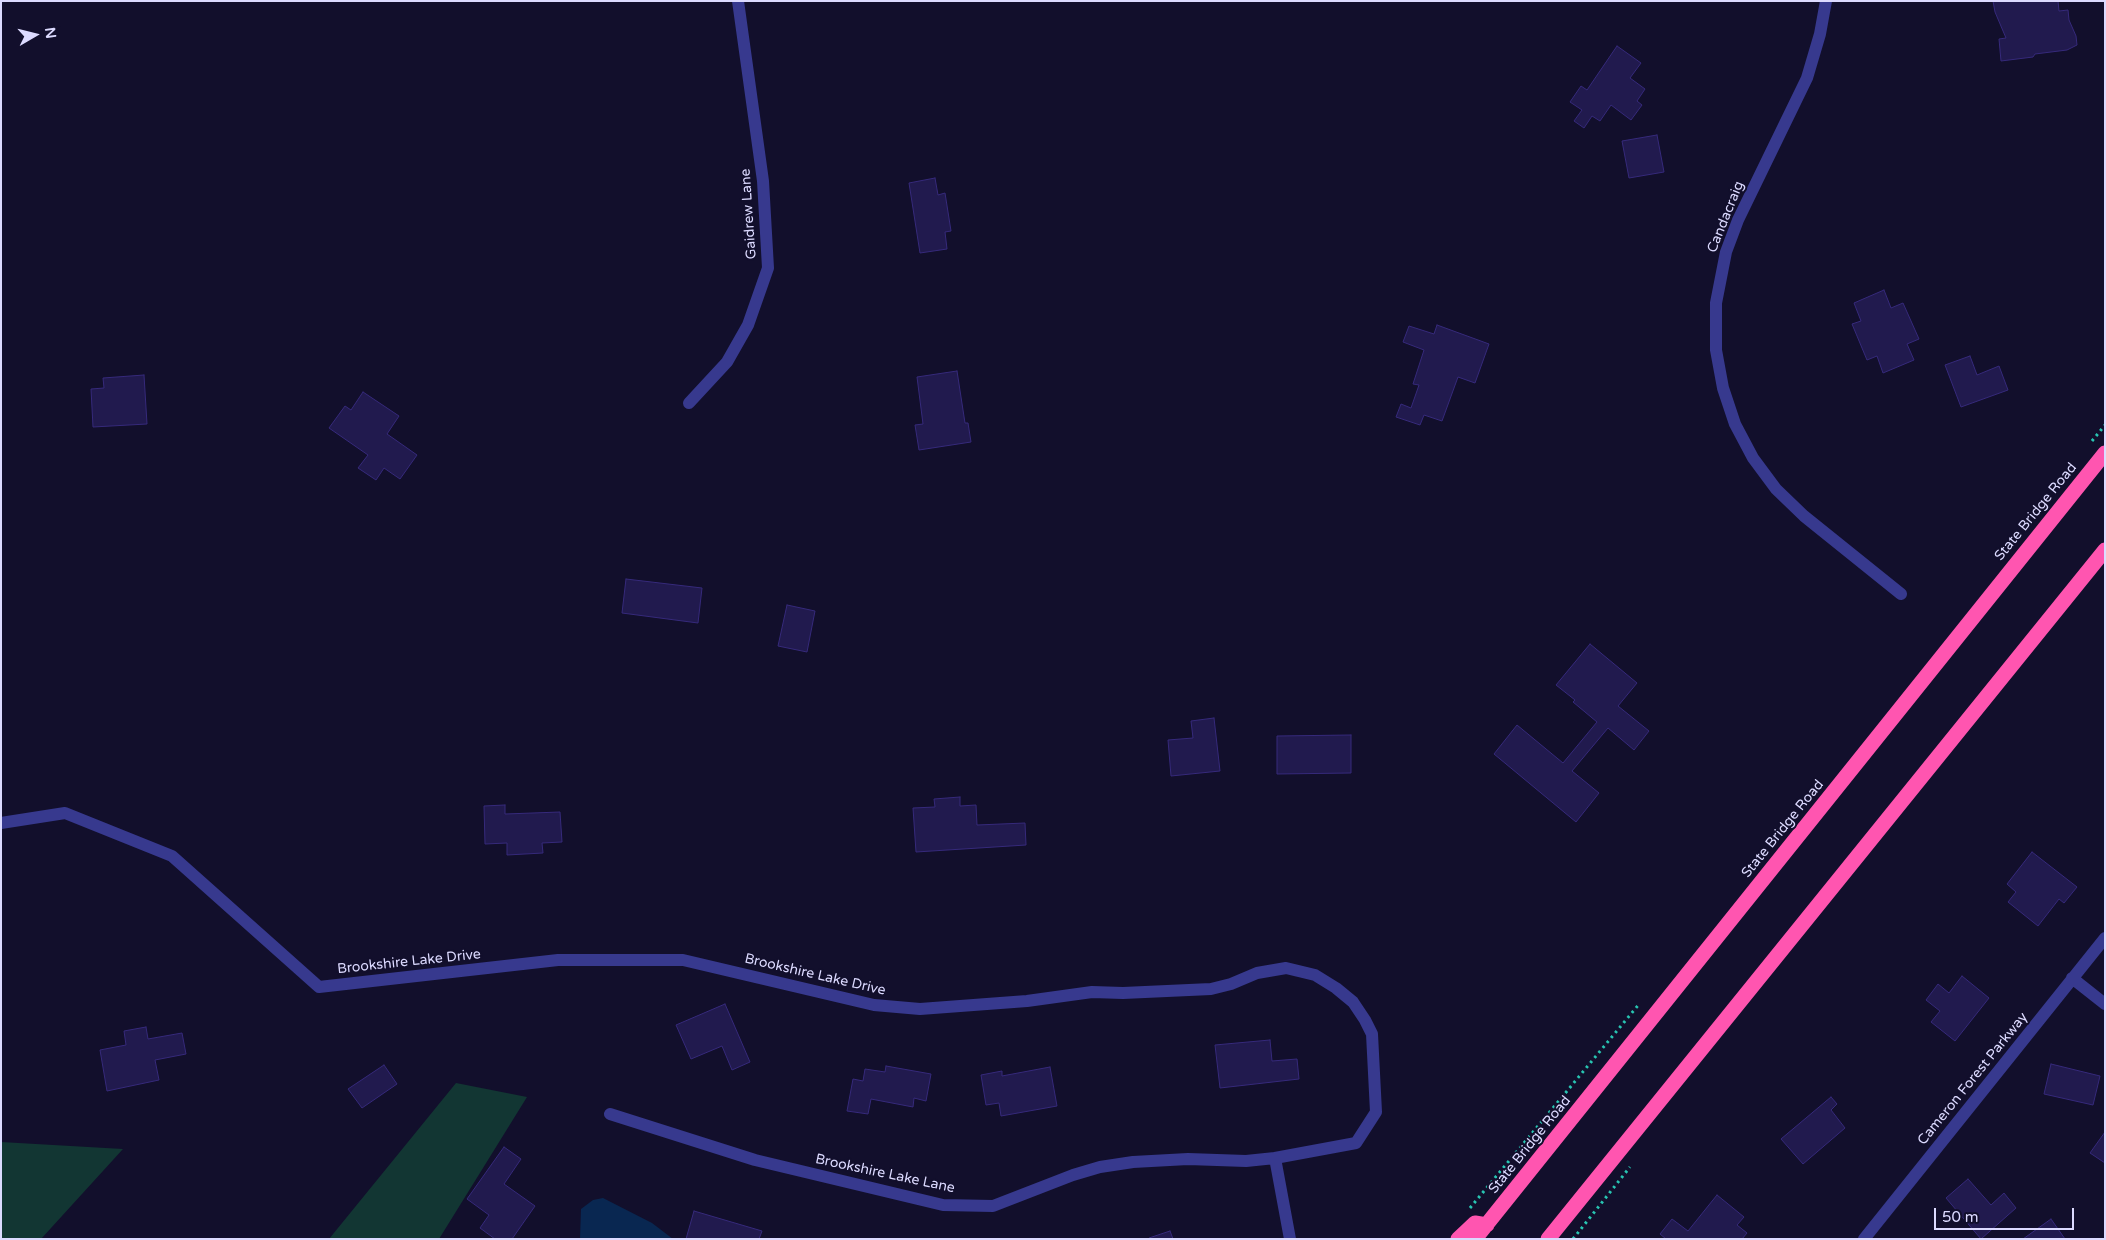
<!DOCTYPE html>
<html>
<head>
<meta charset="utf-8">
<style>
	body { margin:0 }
	#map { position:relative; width:2106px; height:1240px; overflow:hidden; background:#120f2c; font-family:"Varela Round",sans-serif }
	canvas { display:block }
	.frame { position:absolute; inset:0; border:2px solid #dcdaff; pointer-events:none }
	.north { position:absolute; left:10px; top:10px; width:50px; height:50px; -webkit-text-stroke:4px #120f2c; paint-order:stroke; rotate:82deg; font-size:14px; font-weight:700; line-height:20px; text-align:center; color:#dcdaff }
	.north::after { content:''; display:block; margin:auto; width:18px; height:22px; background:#dcdaff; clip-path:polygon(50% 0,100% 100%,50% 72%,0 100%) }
	.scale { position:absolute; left:1934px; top:1208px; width:140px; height:22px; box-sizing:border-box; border:2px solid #dcdaff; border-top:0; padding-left:6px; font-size:15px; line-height:18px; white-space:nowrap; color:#dcdaff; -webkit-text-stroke:4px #120f2c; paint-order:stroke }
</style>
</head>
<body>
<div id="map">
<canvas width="2106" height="1240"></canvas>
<div class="frame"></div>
<div class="north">N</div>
<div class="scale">50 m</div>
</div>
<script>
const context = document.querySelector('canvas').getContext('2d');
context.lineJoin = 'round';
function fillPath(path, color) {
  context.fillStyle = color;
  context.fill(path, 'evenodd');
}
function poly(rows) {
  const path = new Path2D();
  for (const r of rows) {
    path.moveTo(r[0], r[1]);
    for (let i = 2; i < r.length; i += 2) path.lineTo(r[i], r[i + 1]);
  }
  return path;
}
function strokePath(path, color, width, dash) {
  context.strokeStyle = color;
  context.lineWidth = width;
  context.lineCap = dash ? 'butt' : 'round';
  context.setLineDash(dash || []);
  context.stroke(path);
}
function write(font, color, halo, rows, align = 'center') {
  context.font = font + ' "Varela Round",sans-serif';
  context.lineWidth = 4;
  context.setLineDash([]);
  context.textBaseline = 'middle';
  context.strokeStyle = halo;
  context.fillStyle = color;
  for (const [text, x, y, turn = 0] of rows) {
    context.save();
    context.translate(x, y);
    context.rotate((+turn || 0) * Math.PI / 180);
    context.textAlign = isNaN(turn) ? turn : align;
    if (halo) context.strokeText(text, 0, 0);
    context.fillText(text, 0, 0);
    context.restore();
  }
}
fillPath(poly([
	[456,1083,527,1097,439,1239,329,1239],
	[1,1142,123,1149,41,1239,1,1239]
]), '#123633');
fillPath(poly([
	[603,1198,652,1223,673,1239,580,1239,581,1209,593,1200]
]), '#092751');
const building = poly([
	[1993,1,2058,1,2059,11,2068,10,2069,20,2076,36,2077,45,2067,50,2035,54,2033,57,2001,61,1999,39,2006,38,1995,12,1993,1],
	[1617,46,1641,63,1630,78,1645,89,1637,101,1642,105,1631,120,1611,105,1600,121,1592,116,1584,128,1574,121,1582,110,1570,102,1581,86,1587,90,1617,46],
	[1657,135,1664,172,1629,178,1622,141,1657,135],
	[935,178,938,195,945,193,951,231,945,232,947,249,920,253,909,183,935,178],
	[1884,290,1891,308,1903,303,1919,339,1907,344,1914,360,1883,373,1877,356,1867,360,1852,324,1861,321,1854,303,1884,290],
	[1437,325,1489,344,1475,383,1458,377,1442,421,1424,415,1420,425,1396,417,1401,404,1411,408,1419,385,1413,384,1424,350,1403,342,1409,326,1434,334,1437,325],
	[1970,356,1977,375,1999,366,2008,390,1961,407,1945,365,1970,356],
	[957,371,965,423,968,423,971,442,919,450,915,425,923,424,917,377,957,371],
	[144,375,147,424,93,427,91,389,104,388,103,378,144,375],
	[363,392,399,416,387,434,417,455,400,479,384,468,376,480,358,468,368,455,329,428,345,406,351,410,363,392],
	[626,579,702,588,698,623,622,613,626,579],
	[787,605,815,611,807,652,778,646,787,605],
	[1590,644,1637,683,1618,706,1649,731,1634,750,1608,728,1572,771,1599,793,1576,822,1494,754,1517,725,1563,763,1597,722,1573,702,1575,700,1556,685,1590,644],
	[1214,718,1220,771,1171,776,1168,740,1193,738,1191,721,1214,718],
	[1351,735,1351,773,1277,774,1277,736,1351,735],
	[960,797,960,806,976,805,977,825,1025,823,1026,845,916,852,913,808,935,807,934,799,960,797],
	[505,805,505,814,560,812,562,842,542,843,543,853,507,855,507,843,485,844,484,806,505,805],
	[2032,852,2077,887,2064,903,2059,899,2038,926,2008,902,2016,892,2007,884,2032,852],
	[1962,976,1989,998,1955,1041,1931,1022,1940,1011,1926,1000,1938,984,1949,993,1962,976],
	[725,1004,750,1062,732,1070,722,1046,691,1059,676,1025,725,1004],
	[146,1027,148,1039,182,1033,186,1054,155,1060,159,1080,107,1091,100,1050,126,1045,124,1031,146,1027],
	[1270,1040,1272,1061,1297,1059,1299,1079,1220,1088,1215,1045,1270,1040],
	[2051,1064,2100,1076,2093,1105,2044,1094,2051,1064],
	[384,1065,397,1084,362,1108,348,1089,384,1065],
	[886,1066,931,1074,926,1101,914,1098,913,1107,871,1099,868,1114,847,1111,853,1079,863,1081,865,1069,885,1072,886,1066],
	[1050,1067,1057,1106,1001,1116,999,1103,986,1105,981,1075,1002,1071,1002,1076,1050,1067],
	[1831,1097,1837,1104,1831,1110,1845,1128,1803,1164,1781,1139,1831,1097],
	[2105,1132,2105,1163,2090,1153,2105,1132],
	[504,1147,521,1159,504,1184,535,1206,512,1239,495,1239,480,1228,489,1215,467,1199,504,1147],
	[1968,1179,1991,1205,2004,1193,2016,1208,1981,1239,1946,1198,1968,1179],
	[1717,1195,1744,1217,1737,1225,1747,1233,1742,1239,1666,1239,1660,1234,1672,1219,1688,1231,1717,1195],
	[694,1211,762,1231,759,1239,686,1239,694,1211],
	[2051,1219,2065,1239,2023,1239,2051,1219],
	[1170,1231,1173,1239,1150,1239,1149,1238,1170,1231]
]);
fillPath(building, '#211a4e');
strokePath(building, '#362a7b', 1);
strokePath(poly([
	[2092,441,2105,425],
	[1470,1208,1640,1003],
	[1573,1239,1630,1167]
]), '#28c5b2', 3, [2.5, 4]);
strokePath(poly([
	[1826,1,1820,34,1807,78,1738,220,1726,252,1716,303,1716,350,1723,388,1735,424,1753,458,1776,489,1804,516,1901,594],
	[689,403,727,362,748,325,768,268,763,181,738,1],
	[1,823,65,813,172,856,319,987,558,960,683,960,874,1005,920,1009,1027,1001,1092,992,1123,993,1211,989,1231,984,1257,973,1286,968,1315,975,1336,988,1353,1002,1365,1020,1372,1034,1376,1112,1356,1143,1275,1158,1290,1239],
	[2072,978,2105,1004],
	[610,1114,755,1160,943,1205,993,1206,1073,1175,1100,1167,1133,1162,1188,1159,1246,1161,1275,1158],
	[1864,1239,2105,938]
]), '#37398e', 12);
strokePath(poly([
	[1458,1239,1475,1223,1487,1225],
	[1475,1239,2105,453],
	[1548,1239,2105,550]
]), '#ff55b0', 15);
write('14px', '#dcdaff', '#120f2c', [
	["Gaidrew Lane",749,214,-94],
	["Candacraig",1726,217,-68],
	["State Bridge Road",2036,512,-51],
	["State Bridge Road",1783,829,-51],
	["Brookshire Lake Drive",409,962,-6],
	["Brookshire Lake Drive",815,975,13],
	["Cameron Forest Parkway",1973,1079,-51],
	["State Bridge Road",1530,1145,-51],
	["Brookshire Lake Lane",885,1174,12]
]);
</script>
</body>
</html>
